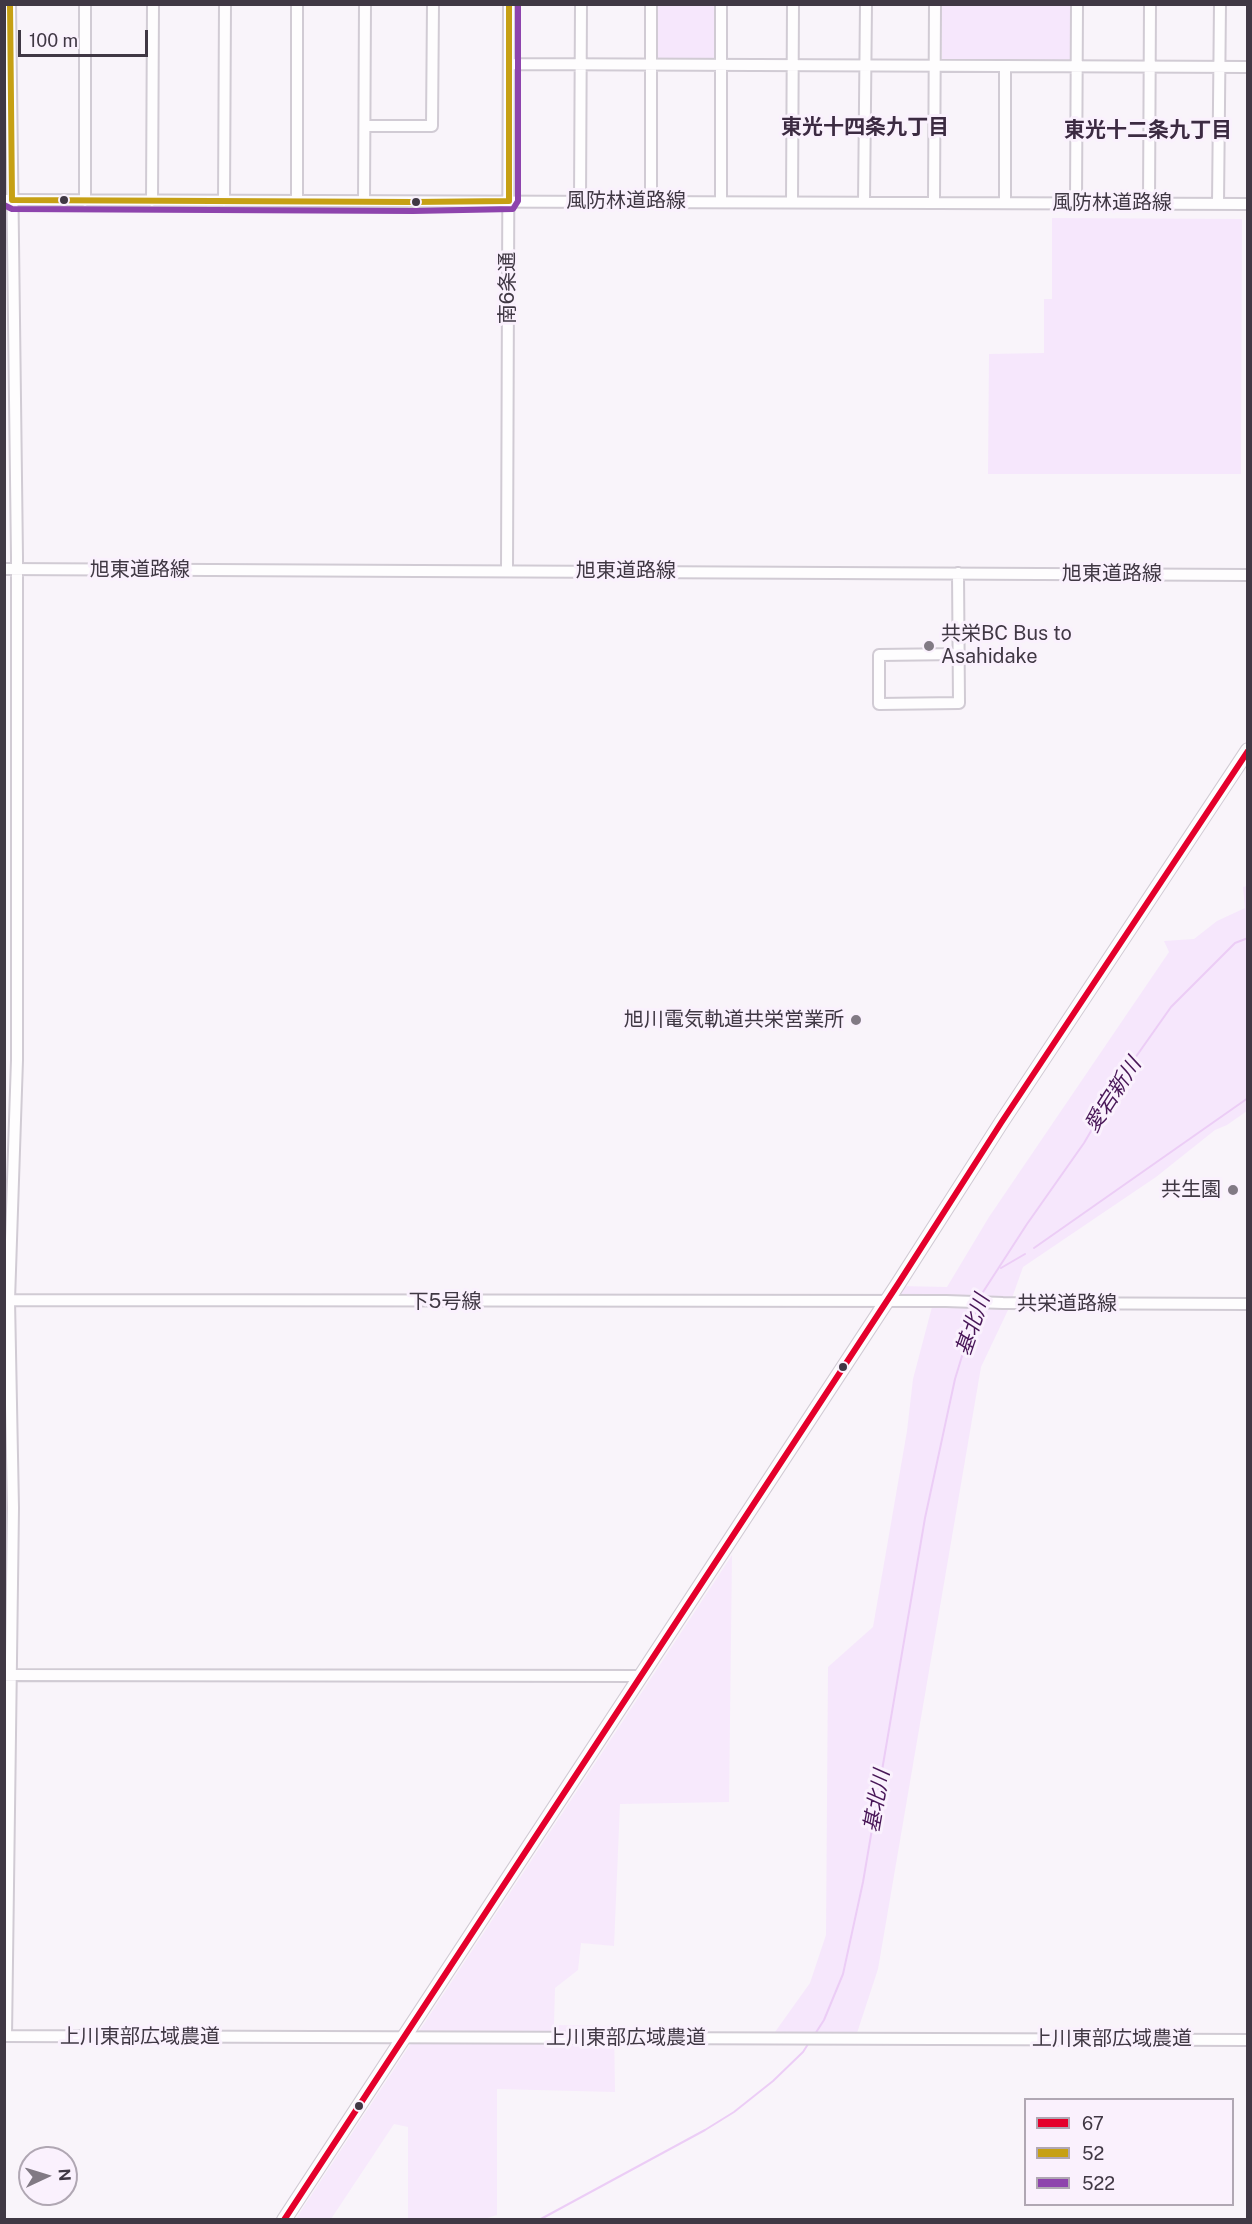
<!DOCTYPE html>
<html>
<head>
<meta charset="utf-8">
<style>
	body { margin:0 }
	#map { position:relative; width:1252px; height:2224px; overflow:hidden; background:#f9f4fa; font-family:"Public Sans",sans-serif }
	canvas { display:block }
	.frame { position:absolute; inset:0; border:6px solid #403844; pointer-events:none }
	.legend { position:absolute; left:1024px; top:2098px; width:210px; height:108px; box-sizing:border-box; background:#faf1fd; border:2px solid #b0a7b3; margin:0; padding:8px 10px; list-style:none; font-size:18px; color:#403844 }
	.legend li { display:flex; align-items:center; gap:12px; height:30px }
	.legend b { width:30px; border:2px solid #b0a7b3 }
	.north { position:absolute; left:18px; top:2146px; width:60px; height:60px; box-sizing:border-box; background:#faf1fd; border:2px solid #b0a7b3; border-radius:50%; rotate:86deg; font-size:16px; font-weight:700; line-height:24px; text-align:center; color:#403844 }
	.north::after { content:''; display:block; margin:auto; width:21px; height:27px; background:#817a84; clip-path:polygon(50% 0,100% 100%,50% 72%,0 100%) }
	.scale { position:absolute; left:18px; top:30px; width:130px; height:27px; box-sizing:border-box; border:3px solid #403844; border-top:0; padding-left:8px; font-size:18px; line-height:21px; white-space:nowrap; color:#403844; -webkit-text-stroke:4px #faf1fd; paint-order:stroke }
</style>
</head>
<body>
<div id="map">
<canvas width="1252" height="2224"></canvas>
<div class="frame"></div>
<ul class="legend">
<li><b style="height:8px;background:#e4002b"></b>67</li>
<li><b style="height:8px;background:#c6a014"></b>52</li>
<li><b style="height:8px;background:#8e44ad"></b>522</li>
</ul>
<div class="north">N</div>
<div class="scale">100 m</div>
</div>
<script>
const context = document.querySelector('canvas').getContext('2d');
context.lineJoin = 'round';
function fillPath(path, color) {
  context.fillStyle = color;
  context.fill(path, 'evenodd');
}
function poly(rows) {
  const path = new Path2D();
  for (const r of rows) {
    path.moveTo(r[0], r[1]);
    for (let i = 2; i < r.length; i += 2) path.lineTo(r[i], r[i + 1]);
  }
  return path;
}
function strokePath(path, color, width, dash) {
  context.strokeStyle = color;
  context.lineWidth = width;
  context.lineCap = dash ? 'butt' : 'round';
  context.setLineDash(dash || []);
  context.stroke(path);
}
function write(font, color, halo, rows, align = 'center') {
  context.font = font + ' "Public Sans","Noto Sans JP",sans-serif';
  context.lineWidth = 6;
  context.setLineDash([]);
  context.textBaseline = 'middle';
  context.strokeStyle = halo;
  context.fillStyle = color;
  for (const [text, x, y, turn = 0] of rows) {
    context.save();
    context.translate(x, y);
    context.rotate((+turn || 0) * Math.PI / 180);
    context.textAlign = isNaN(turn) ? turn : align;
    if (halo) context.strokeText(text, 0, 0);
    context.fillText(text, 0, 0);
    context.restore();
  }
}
fillPath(poly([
	[732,1555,729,1802,620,1804,614,1946,581,1943,578,1970,555,1988,554,2025,614,2026,615,2092,497,2089,497,2215,484,2219,408,2219,408,2127,394,2124,331,2219,295,2220]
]), '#f7e9fc');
fillPath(poly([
	[651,5,721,5,721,65,651,65],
	[941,5,1072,5,1072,61,942,60],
	[1052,218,1242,219,1241,474,988,474,989,354,1044,353,1044,299,1052,299],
	[1247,886,1247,1111,1227,1125,1215,1130,1156,1177,1023,1267,1012,1298,893,1297,899,1286,947,1287,989,1217,1169,952,1164,941,1194,939,1217,921,1245,908,1243,887],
	[932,1307,1009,1308,981,1367,878,1969,857,2033,775,2032,810,1983,826,1935,828,1667,873,1627,907,1431,913,1379]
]), '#f6e7fc');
strokePath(poly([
	[1034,1248,1248,1098],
	[1001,1268,1025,1254],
	[980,1299,983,1292,1027,1224,1084,1143,1128,1068,1171,1007,1235,943,1248,938],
	[815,2034,824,2020,843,1974,863,1882,925,1518,955,1379,977,1307],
	[539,2220,705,2130,734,2112,773,2081,803,2052,810,2041]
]), '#eccdf6', 2);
const minor = poly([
	[85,4,85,201],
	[651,4,651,201],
	[509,64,1248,67],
	[1005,66,1005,202],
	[365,126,432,126,433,4],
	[4,200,1248,204],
	[152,201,153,4],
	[224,201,225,4],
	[297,201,297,4],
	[364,201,365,4],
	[580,201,581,4],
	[721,201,721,4],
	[792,202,793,4],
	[864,202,866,4],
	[934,202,935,4],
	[1149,202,1150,4],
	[1076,203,1077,4],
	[1218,204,1220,4],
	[4,569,1248,575],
	[507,571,509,4],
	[958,573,959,703,879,704,879,655,958,654],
	[5,1300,946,1301,1003,1303,1248,1304],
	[5,1675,641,1676],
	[4,2036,1248,2040],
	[6,2036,13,1508,9,1300,17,1060,17,557,10,4]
]);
const major = poly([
	[284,2220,898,1284,1001,1123,1248,750]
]);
strokePath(minor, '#d1cbd4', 14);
strokePath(major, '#d1cbd4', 16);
strokePath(minor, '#fefdfe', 10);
strokePath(major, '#fefdfe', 14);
strokePath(poly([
	[284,2220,898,1284,1001,1123,1248,751]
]), '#e4002b', 6);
strokePath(poly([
	[10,4,12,200,413,202,509,201,509,4]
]), '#c6a014', 6);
strokePath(poly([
	[4,205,12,209,413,211,513,209,518,201,518,4]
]), '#8e44ad', 6);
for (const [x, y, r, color] of [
	[64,200,5,"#403844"],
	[416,202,5,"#403844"],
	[929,646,6,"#817a84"],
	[856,1020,6,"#817a84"],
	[1233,1190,6,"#817a84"],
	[843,1367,5,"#403844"],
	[359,2106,5,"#403844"]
]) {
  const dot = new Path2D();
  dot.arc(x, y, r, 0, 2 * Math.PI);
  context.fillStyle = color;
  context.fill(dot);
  strokePath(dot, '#faf1fd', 2);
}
write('20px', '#403844', '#faf1fd', [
	["風防林道路線",626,201],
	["風防林道路線",1112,203],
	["南6条通",508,288,-90],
	["旭東道路線",140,570],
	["旭東道路線",626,571],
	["旭東道路線",1112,574],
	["下5号線",445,1302],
	["共栄道路線",1067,1304],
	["上川東部広域農道",140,2037],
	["上川東部広域農道",626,2038],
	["上川東部広域農道",1112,2039]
]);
write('20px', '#403844', '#faf1fd', [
	["共栄BC Bus to",941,634,"left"],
	["Asahidake",941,657,"left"],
	["旭川電気軌道共栄営業所",844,1020],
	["共生園",1221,1190]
], 'right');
write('bold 21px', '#3c2b42', '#faf1fd', [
	["東光十四条九丁目",865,128],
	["東光十二条九丁目",1148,131]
]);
write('italic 21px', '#481657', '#faf1fd', [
	["愛宕新川",1113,1095,-57],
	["基北川",973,1325,-71],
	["基北川",877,1801,-80]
]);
</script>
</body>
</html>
